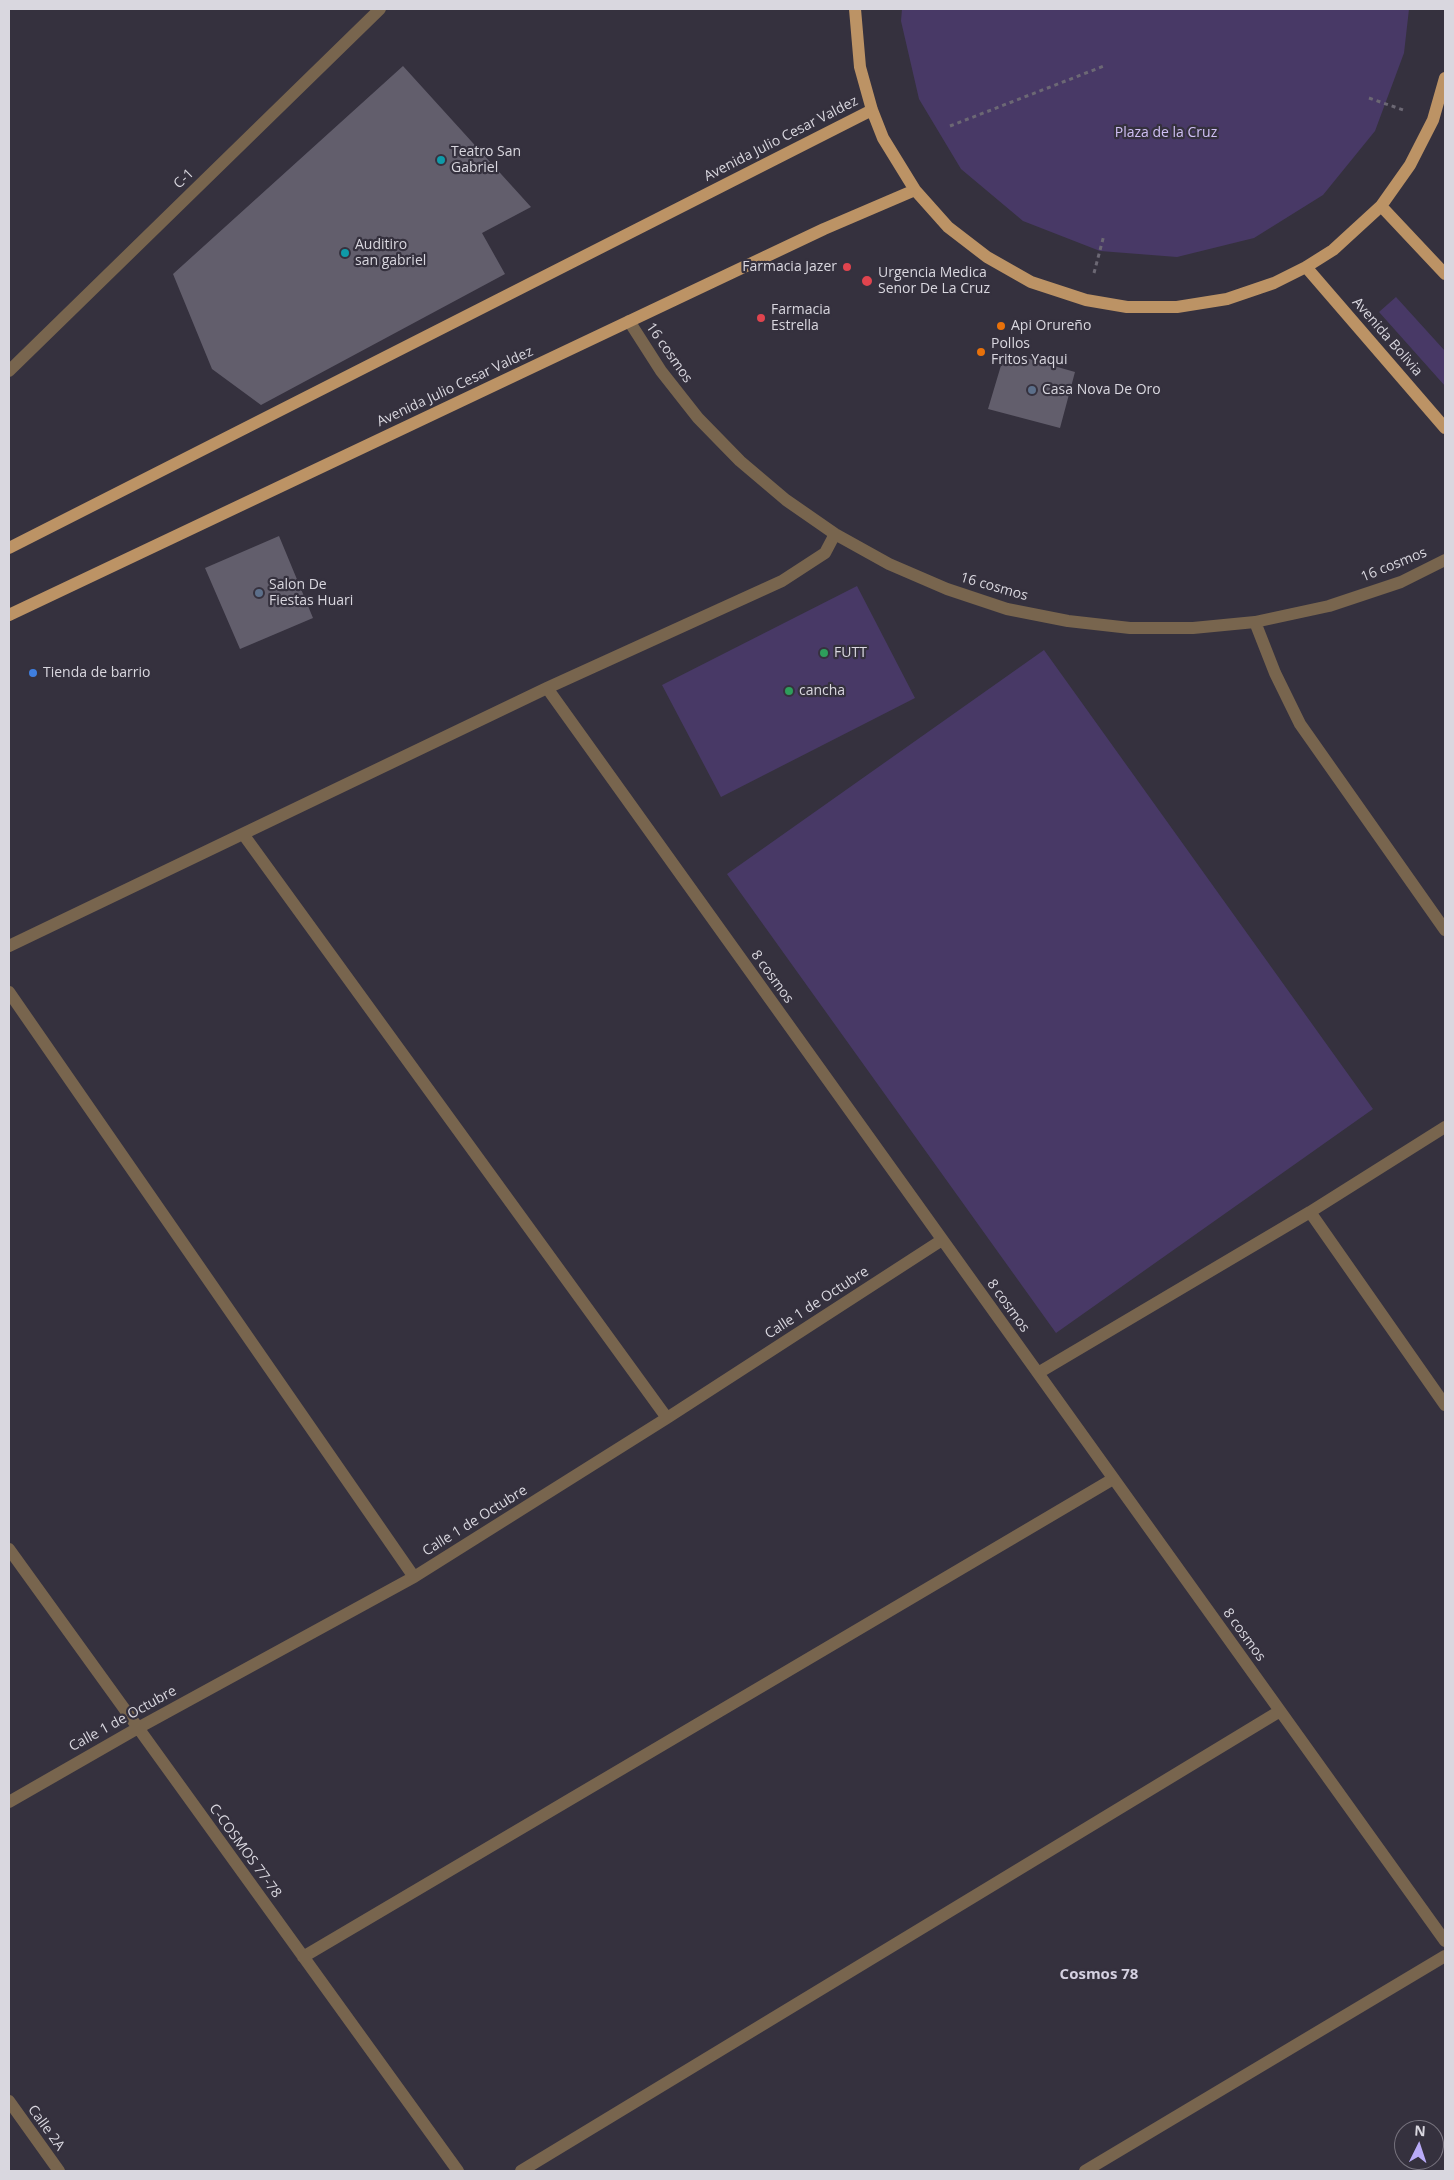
<!DOCTYPE html>
<html>
<head>
<meta charset="utf-8">
<style>
	body { margin:0 }
	#map { position:relative; width:1454px; height:2180px; overflow:hidden; background:#35313e; font-family:"Open Sans",sans-serif }
	canvas { display:block }
	.frame { position:absolute; inset:0; border:10px solid #d9d7df; pointer-events:none }
	.north { position:absolute; left:1394px; top:2120px; width:50px; height:50px; box-sizing:border-box; background:#35313e; border:1px solid #77737e; border-radius:50%; rotate:4deg; font-size:14px; font-weight:700; line-height:20px; text-align:center; color:#d9d7df }
	.north::after { content:''; display:block; margin:auto; width:18px; height:22px; background:#b9abf7; clip-path:polygon(50% 0,100% 100%,50% 72%,0 100%) }
</style>
</head>
<body>
<div id="map">
<canvas width="1454" height="2180"></canvas>
<div class="frame"></div>
<div class="north">N</div>
</div>
<script>
const context = document.querySelector('canvas').getContext('2d');
context.lineJoin = 'round';
function fillPath(path, color) {
  context.fillStyle = color;
  context.fill(path, 'evenodd');
}
function poly(rows) {
  const path = new Path2D();
  for (const r of rows) {
    path.moveTo(r[0], r[1]);
    for (let i = 2; i < r.length; i += 2) path.lineTo(r[i], r[i + 1]);
  }
  return path;
}
function strokePath(path, color, width, dash) {
  context.strokeStyle = color;
  context.lineWidth = width;
  context.lineCap = dash ? 'butt' : 'round';
  context.setLineDash(dash || []);
  context.stroke(path);
}
function write(font, color, halo, rows, align = 'center') {
  context.font = font + ' "Open Sans",sans-serif';
  context.lineWidth = 4.5;
  context.setLineDash([]);
  context.textBaseline = 'middle';
  context.strokeStyle = halo;
  context.fillStyle = color;
  for (const [text, x, y, turn = 0] of rows) {
    context.save();
    context.translate(x, y);
    context.rotate((+turn || 0) * Math.PI / 180);
    context.textAlign = isNaN(turn) ? turn : align;
    if (halo) context.strokeText(text, 0, 0);
    context.fillText(text, 0, 0);
    context.restore();
  }
}
fillPath(poly([
	[902,9,1409,9,1404,53,1375,131,1323,195,1254,238,1177,257,1100,251,1023,221,961,169,919,99,901,21],
	[1396,297,1445,351,1445,386,1379,312],
	[857,586,915,698,721,797,662,685],
	[1044,650,1373,1109,1056,1333,727,874]
]), '#483966');
fillPath(poly([
	[403,66,531,207,482,233,505,274,261,405,212,369,173,274],
	[1005,352,1075,372,1060,428,988,409],
	[279,536,313,618,240,649,205,568]
]), '#625e6c');
strokePath(poly([
	[1369,98,1406,111],
	[950,126,1104,66],
	[1094,273,1104,235]
]), '#6c6874', 3, [4, 4]);
strokePath(poly([
	[629,321,661,371,698,418,740,461,786,500,835,534,889,564,947,589,1007,609,1068,621,1130,628,1193,628,1255,622,1329,606,1401,582,1445,560],
	[9,371,380,9],
	[1255,622,1275,673,1300,724,1445,930],
	[547,688,1445,1941],
	[243,834,667,1418],
	[9,946,547,688,782,581,825,553,835,534],
	[9,992,414,1577],
	[1310,1212,1445,1405],
	[1038,1373,1310,1212,1445,1127],
	[9,1549,458,2171],
	[9,1802,138,1728,414,1577,667,1418,942,1240],
	[303,1957,1113,1479],
	[9,2101,59,2171],
	[521,2171,1280,1711],
	[1085,2171,1445,1956]
]), '#78654e', 12);
strokePath(poly([
	[855,9,860,67,872,110,883,138,915,190,948,227,987,257,1031,282,1086,300,1127,307,1177,307,1227,299,1274,283,1306,267,1333,250,1381,206,1410,165,1433,120,1445,78],
	[1381,206,1445,274],
	[1306,267,1445,428],
	[9,548,872,110],
	[9,615,824,229,915,190]
]), '#bc9365', 12);
for (const [x, y, r, color] of [
	[441,160,5,"#0f9aa8"],
	[345,253,5,"#0f9aa8"],
	[847,267,5,"#e0444e"],
	[867,281,6,"#e0444e"],
	[761,318,5,"#e0444e"],
	[1001,326,5,"#e8710a"],
	[981,352,5,"#e8710a"],
	[1032,390,5,"#5c6f8a"],
	[259,593,5,"#5c6f8a"],
	[824,653,5,"#2e9e5b"],
	[33,673,5,"#3f7fe0"],
	[789,691,5,"#2e9e5b"]
]) {
  const dot = new Path2D();
  dot.arc(x, y, r, 0, 2 * Math.PI);
  context.fillStyle = color;
  context.fill(dot);
  strokePath(dot, '#35313e', 2);
}
write('14px', '#d0c0f5', '#35313e', [
	["Plaza de la Cruz",1166,133]
]);
write('14px', '#d9d7df', '#35313e', [
	["Avenida Julio Cesar Valdez",781,139,-27],
	["C-1",184,179,-44],
	["Avenida Bolivia",1387,337,49],
	["16 cosmos",669,353,55],
	["Avenida Julio Cesar Valdez",455,387,-25],
	["16 cosmos",1394,565,-22],
	["16 cosmos",994,587,16],
	["8 cosmos",772,977,54],
	["Calle 1 de Octubre",817,1303,-33],
	["8 cosmos",1008,1306,54],
	["Calle 1 de Octubre",475,1521,-32],
	["8 cosmos",1244,1635,54],
	["Calle 1 de Octubre",123,1719,-29],
	["C-COSMOS 77-78",245,1851,54],
	["Calle 2A",46,2128,54]
]);
write('14px', '#d9d7df', '#35313e', [
	["Teatro San",451,152],
	["Gabriel",451,168],
	["Auditiro",355,245],
	["san gabriel",355,261],
	["Farmacia Jazer",837,267,"right"],
	["Urgencia Medica",878,273],
	["Senor De La Cruz",878,289],
	["Farmacia",771,310],
	["Estrella",771,326],
	["Api Orureño",1011,326],
	["Pollos",991,344],
	["Fritos Yaqui",991,360],
	["Casa Nova De Oro",1042,390],
	["Salon De",269,585],
	["Fiestas Huari",269,601],
	["FUTT",834,653],
	["Tienda de barrio",43,673],
	["cancha",799,691]
], 'left');
write('bold 15px', '#d4d0e0', '#35313e', [
	["Cosmos 78",1099,1975]
]);
</script>
</body>
</html>
